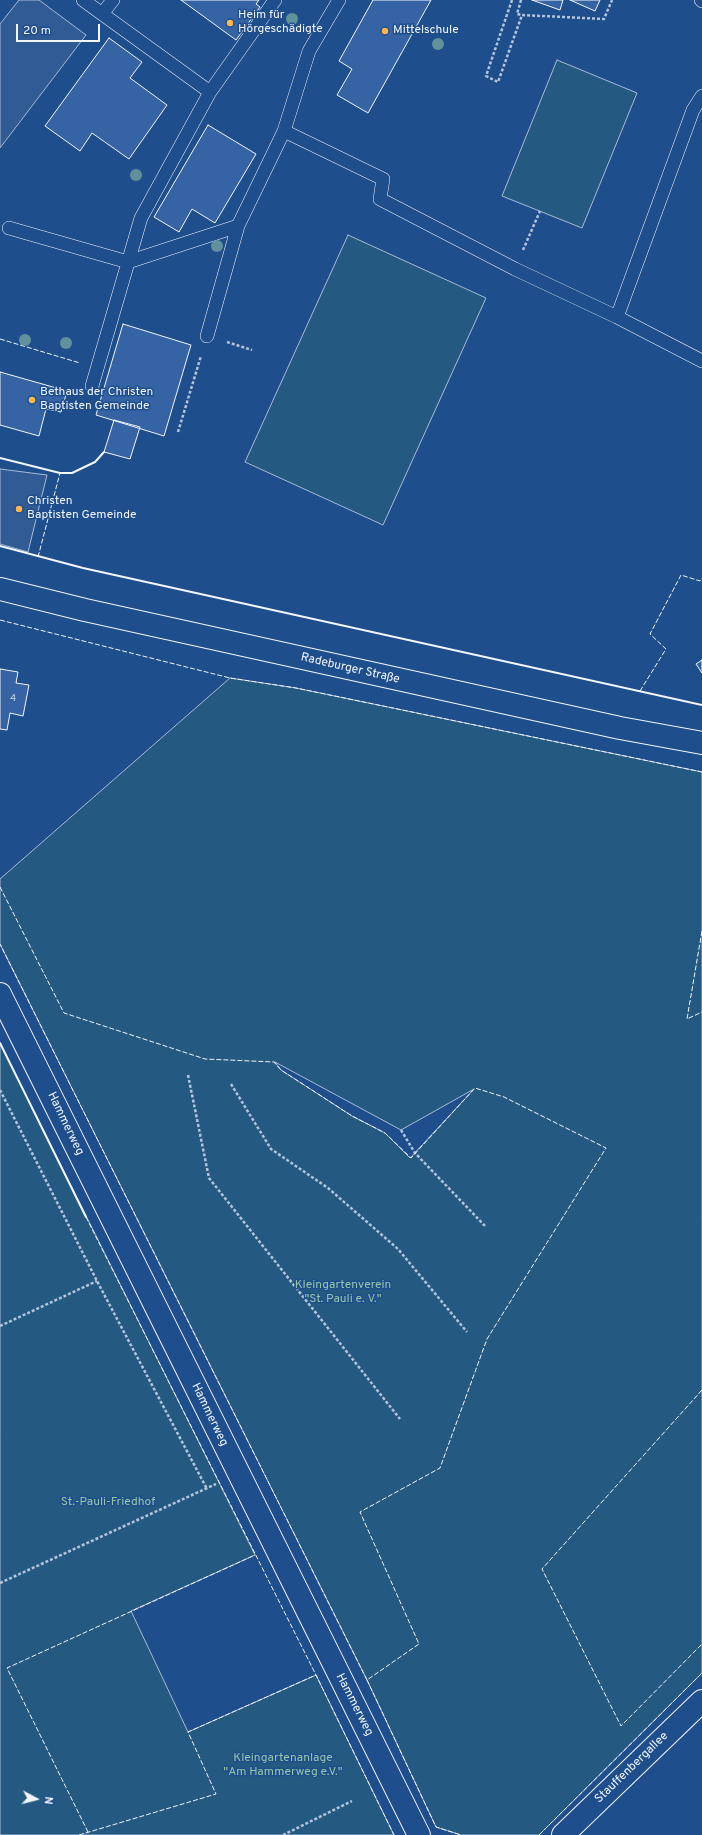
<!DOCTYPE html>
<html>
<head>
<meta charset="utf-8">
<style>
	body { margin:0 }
	#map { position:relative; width:702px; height:1835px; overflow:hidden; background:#1f4e8c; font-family:Overpass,sans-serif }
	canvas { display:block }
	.north { position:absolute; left:16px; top:1779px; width:40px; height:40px; -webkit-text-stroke:3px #1f4e8c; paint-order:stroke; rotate:97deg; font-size:11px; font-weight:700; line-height:16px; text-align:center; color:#f2f6ff }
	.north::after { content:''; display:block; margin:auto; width:14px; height:18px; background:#f2f6ff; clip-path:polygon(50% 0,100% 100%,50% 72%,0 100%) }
	.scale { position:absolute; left:16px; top:24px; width:84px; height:18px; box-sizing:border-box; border:2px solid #f2f6ff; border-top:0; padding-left:5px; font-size:12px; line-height:14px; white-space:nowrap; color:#f2f6ff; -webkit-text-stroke:3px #1f4e8c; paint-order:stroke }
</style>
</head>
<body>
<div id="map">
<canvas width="702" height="1835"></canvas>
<div class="north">N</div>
<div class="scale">20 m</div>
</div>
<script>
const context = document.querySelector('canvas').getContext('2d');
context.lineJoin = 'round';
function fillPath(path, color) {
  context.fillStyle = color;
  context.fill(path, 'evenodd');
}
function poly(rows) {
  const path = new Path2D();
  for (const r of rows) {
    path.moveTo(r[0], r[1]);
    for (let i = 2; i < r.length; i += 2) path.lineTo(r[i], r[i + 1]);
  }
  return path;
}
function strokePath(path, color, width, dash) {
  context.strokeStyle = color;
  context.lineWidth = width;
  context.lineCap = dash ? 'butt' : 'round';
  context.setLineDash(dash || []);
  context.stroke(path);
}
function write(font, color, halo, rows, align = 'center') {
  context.font = font + ' Overpass,sans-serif';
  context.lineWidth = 3;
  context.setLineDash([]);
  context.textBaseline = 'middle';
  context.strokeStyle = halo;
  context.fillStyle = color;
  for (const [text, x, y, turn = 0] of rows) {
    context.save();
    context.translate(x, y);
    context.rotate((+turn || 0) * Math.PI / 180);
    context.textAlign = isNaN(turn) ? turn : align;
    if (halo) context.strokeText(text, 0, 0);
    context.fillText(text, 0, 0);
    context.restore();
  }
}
const green = poly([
	[557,60,637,93,582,228,502,196,557,60],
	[348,235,486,298,383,525,245,462,348,235],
	[230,678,296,688,702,772,702,1673,539,1835,461,1835,436,1827,367,1680,0,944,0,879,230,678],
	[275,1062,401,1130,474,1089,410,1158,385,1133,352,1116,281,1070,275,1062],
	[0,1043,255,1555,131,1611,188,1732,316,1675,394,1835,0,1835,0,1043]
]);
fillPath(green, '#245a82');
strokePath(green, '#a8bbd7', 1);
const parking = poly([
	[19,0,39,0,86,35,0,148,0,24,19,0],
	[0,469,47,475,28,552,0,544,0,469]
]);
fillPath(parking, '#305b95');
strokePath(parking, '#a8bbd7', 1);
const building = poly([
	[181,0,259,0,256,4,260,7,236,40,181,0],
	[373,0,431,0,368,113,337,95,352,69,339,61,373,0],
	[532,0,563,0,560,10,532,0],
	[570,0,600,0,595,11,570,0],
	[109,38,142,62,130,78,167,105,129,159,92,133,80,151,45,126,109,38],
	[208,125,256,154,215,223,192,209,179,232,154,217,208,125],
	[123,324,191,345,164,436,96,415,123,324],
	[0,372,67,391,61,412,46,409,39,436,0,425,0,372],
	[114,420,140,427,130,459,104,452,114,420],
	[702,660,702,673,696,664,702,660],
	[0,669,18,672,16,683,29,685,23,716,10,713,7,730,0,729,0,669]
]);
fillPath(building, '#3563a3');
strokePath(building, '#f2f6ff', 1);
const service = poly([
	[83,0,210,92],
	[701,0,702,1],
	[102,14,113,0],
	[284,131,309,51,339,0],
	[9,228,128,262,238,226],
	[617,317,693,110,702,96],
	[207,336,238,226,284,131,383,179,380,199,515,269,617,317,702,361],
	[92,386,141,218,210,92,275,0]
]);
const minor = poly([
	[0,994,419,1835]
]);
const secondary = poly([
	[563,1835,702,1701]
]);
const primary = poly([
	[0,589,85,610,620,728,702,743]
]);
strokePath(service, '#f2f6ff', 14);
strokePath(minor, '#f2f6ff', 24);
strokePath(secondary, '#f2f6ff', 24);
strokePath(primary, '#f2f6ff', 24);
strokePath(poly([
	[512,0,486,76,498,82,522,15,604,19,612,0],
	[521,0,517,14,522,15],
	[523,250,540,211],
	[227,342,252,350],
	[178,432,201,356],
	[188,1075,209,1178,400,1419],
	[231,1084,271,1149,328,1188,398,1249,467,1332],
	[0,1090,97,1281,207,1489],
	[401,1130,415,1153,486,1227],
	[0,1326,97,1281],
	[0,1583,216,1484],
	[283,1835,352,1801]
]), '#b3c4dc', 2.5, [3, 2]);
strokePath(service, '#1f4e8c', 13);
strokePath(minor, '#1f4e8c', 22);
strokePath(secondary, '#1f4e8c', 22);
strokePath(primary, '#1f4e8c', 22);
strokePath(poly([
	[0,339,80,363],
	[38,557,60,473],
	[0,620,230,678,296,688,702,772],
	[640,691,666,649,650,634,681,575,700,581,702,578],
	[0,887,64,1013,205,1059,274,1062,281,1070,352,1116,385,1133,411,1158,475,1088,504,1097,606,1148,487,1339,440,1468,360,1512,419,1644,367,1680,0,944],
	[702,931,687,1019,702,1012],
	[86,1217,316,1675],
	[702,1390,542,1569,621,1726,702,1644],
	[367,1680,436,1827,461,1835],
	[88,1832,7,1668,255,1555],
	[79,1835,216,1794,188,1732,316,1675,394,1835],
	[539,1835,702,1673]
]), '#f2f6ff', 1, [5, 2]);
strokePath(poly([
	[0,458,60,473,72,473,95,462,104,452],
	[0,546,83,568,702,705],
	[0,1043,86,1217]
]), '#f2f6ff', 2);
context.fillStyle = '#61919a';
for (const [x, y] of [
	[292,19],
	[438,44],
	[136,175],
	[217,246],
	[25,340],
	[66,343]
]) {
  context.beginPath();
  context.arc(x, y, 6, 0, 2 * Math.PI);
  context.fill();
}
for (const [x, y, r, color] of [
	[230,23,4,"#ffb74d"],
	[385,31,4,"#ffb74d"],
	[32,400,4,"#ffb74d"],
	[19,509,4,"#ffb74d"]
]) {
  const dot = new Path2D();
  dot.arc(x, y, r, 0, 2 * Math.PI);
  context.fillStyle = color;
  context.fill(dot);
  strokePath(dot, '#1f4e8c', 1.5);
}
write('10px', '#c3d1e8', null, [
	["4",13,699]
]);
write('12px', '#f2f6ff', '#1f4e8c', [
	["Heim für",238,16],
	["Hörgeschädigte",238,30],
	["Mittelschule",393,31],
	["Bethaus der Christen",40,393],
	["Baptisten Gemeinde",40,407],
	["Christen",27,502],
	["Baptisten Gemeinde",27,516]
], 'left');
write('12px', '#f2f6ff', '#1f4e8c', [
	["Radeburger Straße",350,669,13],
	["Hammerweg",65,1124,64],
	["Hammerweg",209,1415,64],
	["Hammerweg",354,1705,63],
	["Stauffenbergallee",632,1768,-44]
]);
write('12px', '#97c8a6', '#1f4e8c', [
	["Kleingartenverein",343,1286],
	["\"St. Pauli e. V.\"",343,1300],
	["St.-Pauli-Friedhof",108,1503],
	["Kleingartenanlage",283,1759],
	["\"Am Hammerweg e.V.\"",283,1773]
]);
</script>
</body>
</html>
